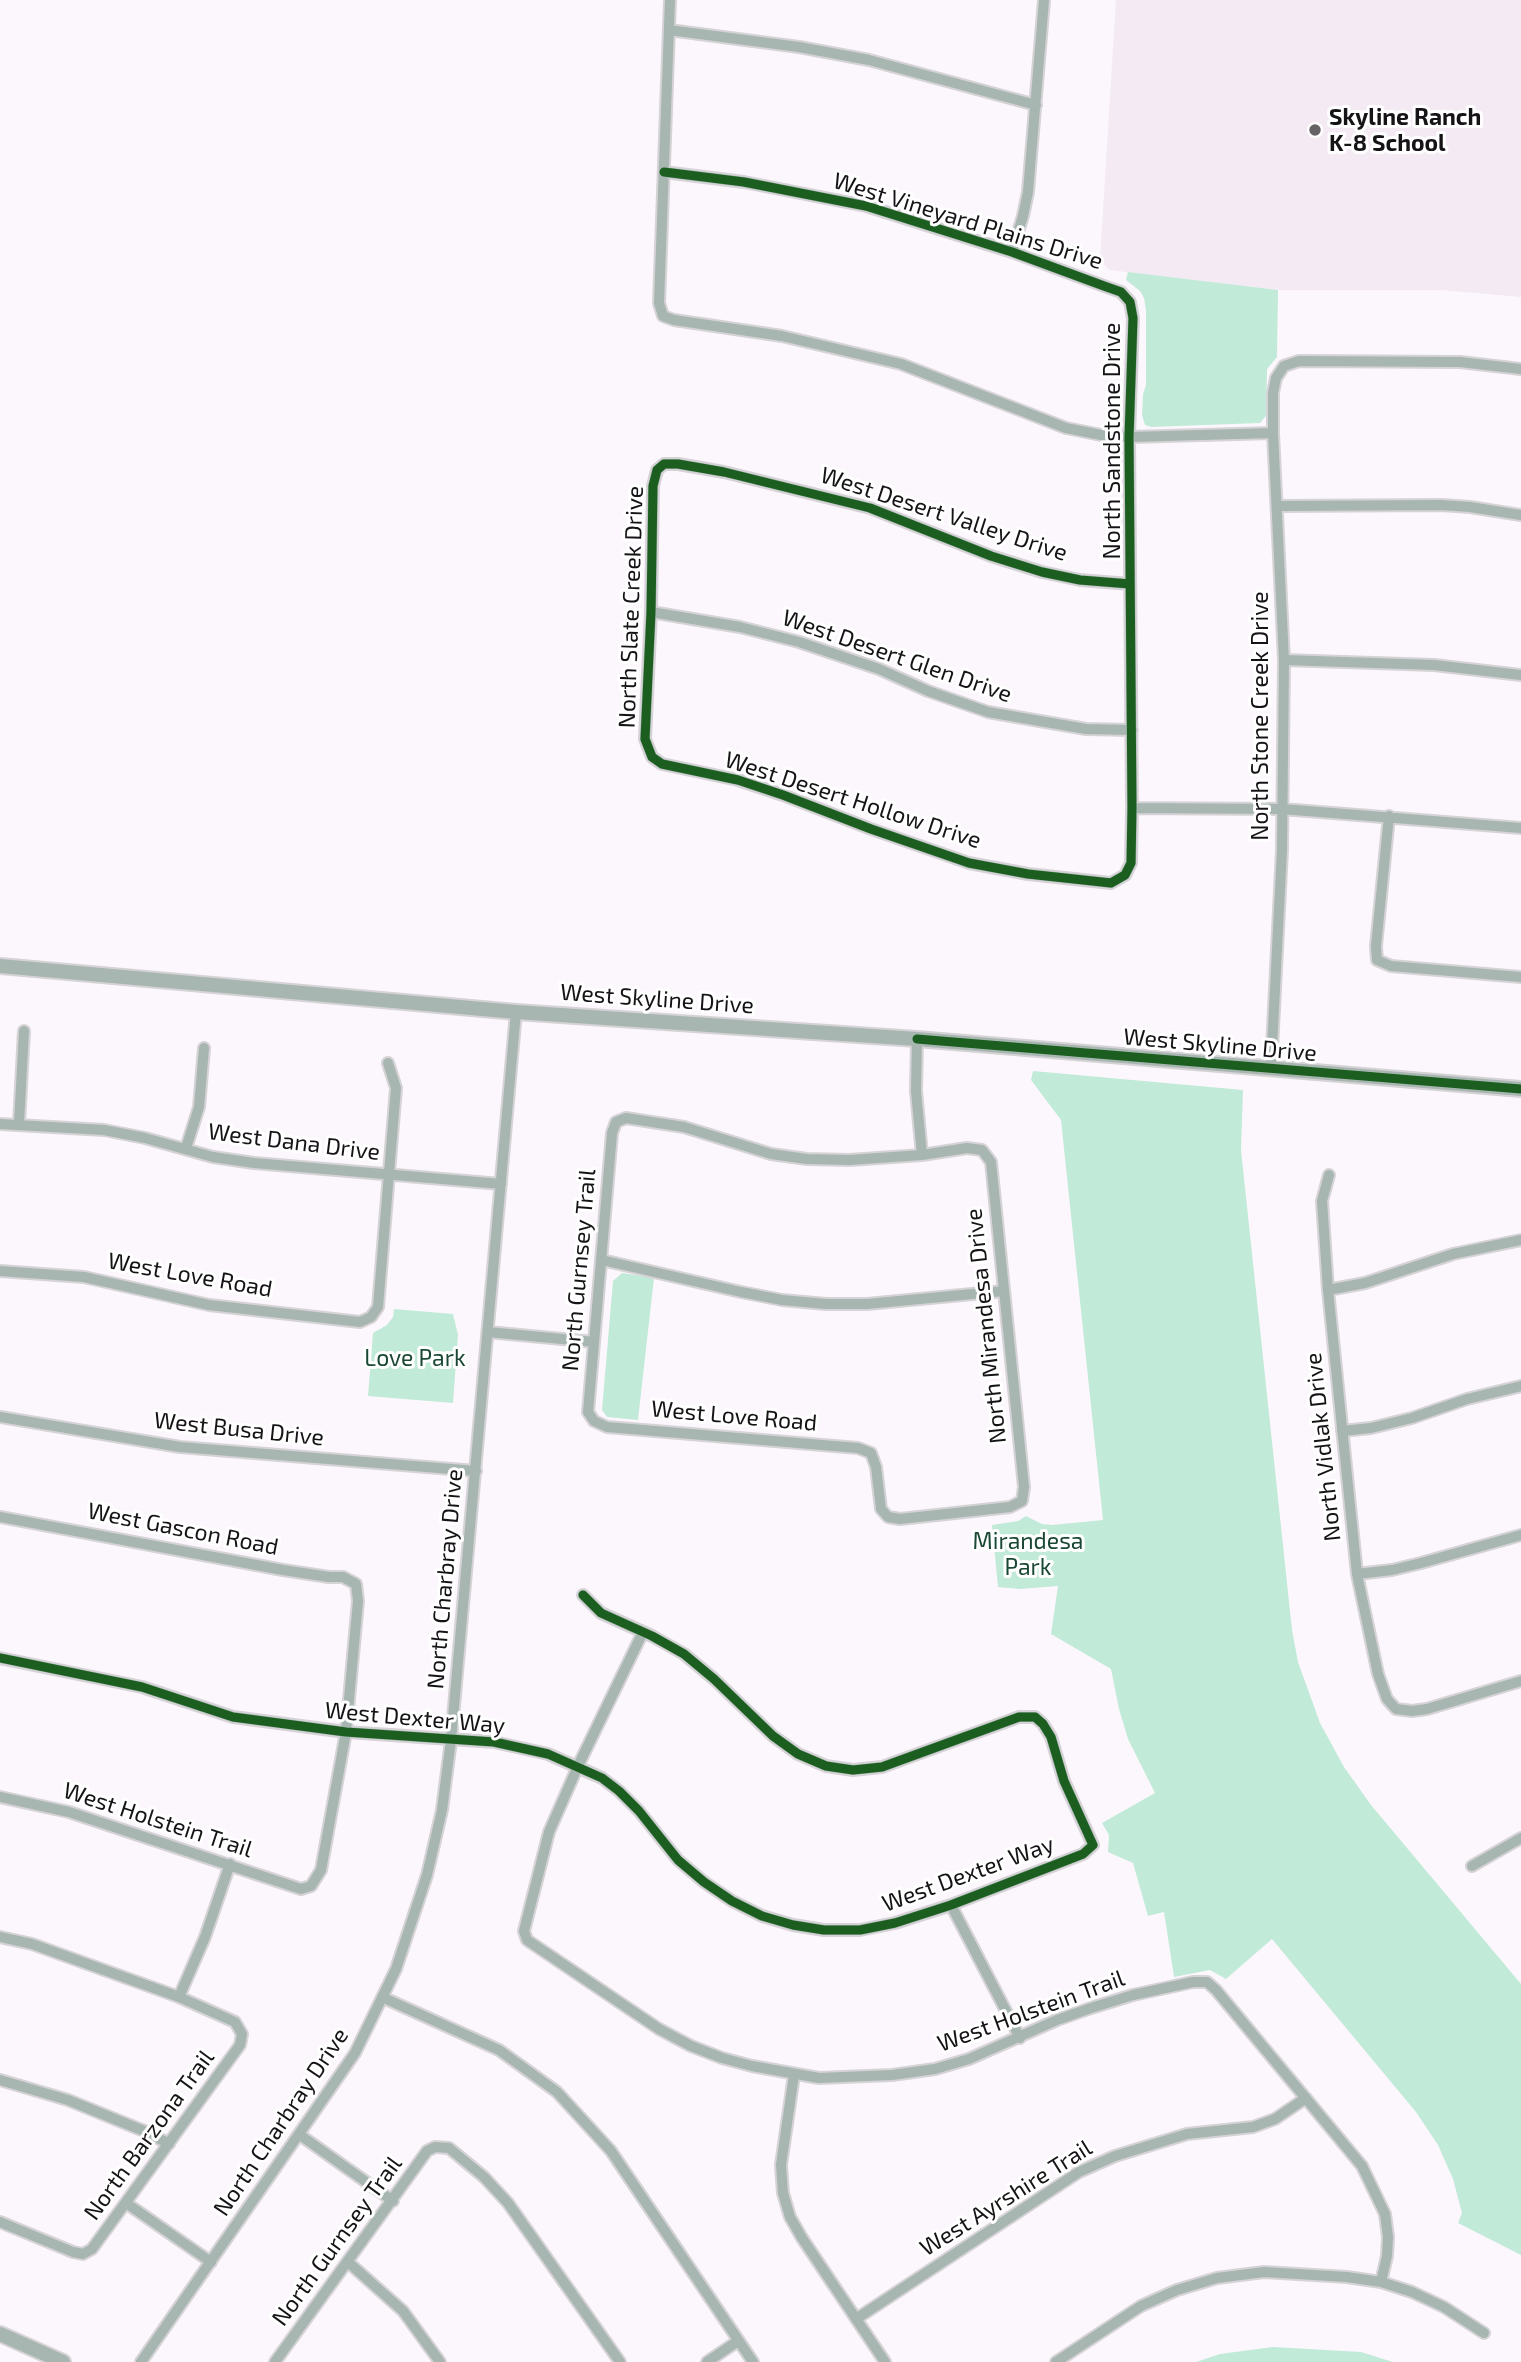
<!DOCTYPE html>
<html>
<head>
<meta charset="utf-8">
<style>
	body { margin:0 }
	canvas { display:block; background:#fcf7fc }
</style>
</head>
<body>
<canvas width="1521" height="2362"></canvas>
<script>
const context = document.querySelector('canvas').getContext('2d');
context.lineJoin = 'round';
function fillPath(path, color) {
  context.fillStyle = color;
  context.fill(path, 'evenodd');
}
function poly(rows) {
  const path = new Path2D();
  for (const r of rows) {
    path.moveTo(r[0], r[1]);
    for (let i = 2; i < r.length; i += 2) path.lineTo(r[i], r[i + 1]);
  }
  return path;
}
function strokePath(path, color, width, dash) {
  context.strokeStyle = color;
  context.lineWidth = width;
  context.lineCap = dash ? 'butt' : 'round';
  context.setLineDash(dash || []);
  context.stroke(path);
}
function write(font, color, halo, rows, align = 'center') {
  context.font = font + ' "Exo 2",sans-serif';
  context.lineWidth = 6;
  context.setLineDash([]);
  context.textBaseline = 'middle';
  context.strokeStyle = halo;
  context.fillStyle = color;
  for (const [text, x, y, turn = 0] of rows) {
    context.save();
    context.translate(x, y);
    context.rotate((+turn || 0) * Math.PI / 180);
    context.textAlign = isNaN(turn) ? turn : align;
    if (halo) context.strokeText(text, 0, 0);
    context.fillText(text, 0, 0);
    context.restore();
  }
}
fillPath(poly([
	[1116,0,1521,0,1521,297,1441,290,1278,290,1109,270,1100,260]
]), '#f3eaf4');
fillPath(poly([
	[1128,272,1278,290,1277,357,1267,369,1266,416,1260,423,1151,427,1145,425,1142,415,1143,394,1146,385,1146,310,1144,298,1140,291,1126,280],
	[1033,1071,1243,1090,1241,1150,1292,1630,1298,1662,1320,1723,1344,1767,1371,1805,1521,1984,1521,2255,1458,2223,1462,2213,1453,2179,1438,2145,1416,2112,1272,1939,1226,1979,1210,1970,1174,1977,1164,1912,1148,1916,1133,1863,1108,1852,1109,1835,1102,1823,1155,1793,1128,1739,1119,1709,1111,1669,1051,1634,1058,1586,1020,1589,998,1587,992,1525,1018,1521,1026,1516,1042,1524,1052,1525,1103,1520,1061,1120,1031,1080],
	[622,1273,654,1278,638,1420,607,1417,602,1410,613,1281],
	[394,1309,453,1314,458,1335,453,1403,368,1396,373,1333,387,1325,393,1317],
	[1273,2347,1361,2352,1393,2362,1196,2362,1220,2354]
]), '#c2ead8');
const minor = poly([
	[670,0,659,303,663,316,674,320,782,336,901,364,1066,428,1101,435,1129,437,1273,433],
	[669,30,799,47,869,60,1036,105],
	[664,172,744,182,866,206,1012,252,1104,286,1121,292,1130,302,1133,318,1129,437,1132,808,1131,863,1125,875,1111,883,1028,874,969,863,871,829,783,795,738,780,662,764,652,757,645,739,651,612,653,486,657,470,664,464,678,464,724,472,870,508,991,556,1042,572,1080,580,1130,584],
	[1012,252,1023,216,1028,192,1044,0],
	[1277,506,1441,505,1470,507,1521,515],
	[651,612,740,627,799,642,879,669,928,691,988,712,1086,729,1132,730],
	[1284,660,1434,665,1521,675],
	[1132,808,1282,809,1521,828],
	[1389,816,1376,946,1377,960,1391,966,1521,977],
	[917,1039,916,1091,922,1155],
	[1271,1068,1282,850,1284,660,1273,433,1273,393,1276,378,1284,366,1299,361,1460,362,1521,369],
	[626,1118,684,1127,771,1154,807,1159,849,1160,922,1155,967,1148,982,1150,991,1162,1024,1487,1022,1501,1010,1507,900,1519,888,1517,881,1509,876,1467,871,1453,858,1448,607,1427,594,1421,588,1412,612,1133,616,1122,626,1118],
	[19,1123,24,1031],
	[0,1124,104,1130,145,1138,213,1157,254,1163,501,1184],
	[186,1148,199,1107,204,1048],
	[1329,1175,1322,1201,1328,1290,1357,1574,1378,1674,1387,1699,1396,1709,1412,1711,1427,1709,1521,1681],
	[602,1260,741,1292,782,1300,826,1304,867,1304,1004,1291],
	[0,1271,84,1277,209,1305,360,1322,371,1317,378,1307,396,1088,388,1063],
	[1328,1290,1365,1283,1453,1254,1521,1240],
	[488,1332,594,1342],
	[0,1417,180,1447,476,1471],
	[1342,1431,1371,1428,1412,1418,1467,1399,1521,1386],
	[0,1517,283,1570,329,1577,343,1577,356,1584,358,1601,346,1732,321,1870,311,1886,301,1889,69,1812,0,1797],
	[1357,1574,1392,1570,1421,1563,1521,1535],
	[643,1632,578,1766,549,1832,524,1931,527,1940,659,2029,691,2046,722,2058,752,2066,819,2078,892,2075,935,2069,969,2059,1057,2020,1091,2008,1133,1995,1193,1982,1207,1982,1216,1990,1362,2166,1385,2214,1388,2237,1387,2256,1381,2282],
	[0,1658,142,1687,233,1717,346,1732,494,1742,548,1754,602,1778,619,1791,639,1811,678,1860,704,1882,732,1901,762,1916,793,1925,824,1930,860,1930,895,1923,951,1905,1083,1854,1093,1845,1064,1781,1051,1737,1043,1724,1035,1717,1019,1717,882,1767,853,1770,826,1766,798,1754,773,1736,714,1679,684,1654,652,1636,601,1613,583,1595],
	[1472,1866,1521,1838],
	[951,1905,1020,2038],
	[0,1937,32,1944,179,1997,235,2022,242,2034,240,2045,92,2249,83,2254,73,2252,0,2222],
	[179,1997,205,1937,230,1864],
	[384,1998,499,2050,557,2092,611,2151,753,2362],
	[794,2075,781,2165,783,2193,790,2217,802,2238,885,2362],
	[0,2080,68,2100,149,2133,169,2144],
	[300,2135,393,2201],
	[126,2203,211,2262],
	[348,2262,403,2311,440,2362],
	[856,2319,1079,2172,1115,2156,1187,2134,1253,2127,1275,2119,1306,2098],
	[141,2362,355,2053,396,1969,427,1875,442,1810,451,1740,516,1012],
	[275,2362,427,2151,435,2147,449,2148,484,2177,508,2203,620,2362],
	[707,2362,738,2341],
	[1056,2362,1141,2306,1177,2290,1217,2278,1264,2272,1347,2277,1381,2282,1412,2292,1444,2307,1484,2333]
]);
const tertiary = poly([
	[0,966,516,1012,917,1039,1521,1089],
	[0,2334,63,2362]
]);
strokePath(minor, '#d6d3d7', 14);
strokePath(tertiary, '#d6d3d7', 18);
strokePath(minor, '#a7b6b0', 10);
strokePath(tertiary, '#a7b6b0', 14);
strokePath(poly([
	[664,172,744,182,866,206,1012,252,1104,286,1121,292,1130,302,1133,318,1129,437,1132,808,1131,863,1125,875,1111,883,1028,874,969,863,871,829,783,795,738,780,662,764,652,757,645,739,651,612,653,486,657,470,664,464,678,464,724,472,870,508,991,556,1042,572,1080,580,1130,584],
	[917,1039,1521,1089],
	[0,1658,142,1687,233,1717,346,1732,494,1742,548,1754,602,1778,619,1791,639,1811,678,1860,704,1882,732,1901,762,1916,793,1925,824,1930,860,1930,895,1923,951,1905,1083,1854,1093,1845,1064,1781,1051,1737,1043,1724,1035,1717,1019,1717,882,1767,853,1770,826,1766,798,1754,773,1736,714,1679,684,1654,652,1636,601,1613,583,1595]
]), '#1b5e20', 9);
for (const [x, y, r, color] of [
	[1315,130,7,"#666367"]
]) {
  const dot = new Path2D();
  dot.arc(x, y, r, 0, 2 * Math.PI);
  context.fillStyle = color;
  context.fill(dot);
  strokePath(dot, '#fff', 2.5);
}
write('bold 23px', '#161317', '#fff', [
	["Skyline Ranch",1329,117],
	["K-8 School",1329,143]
], 'left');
write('23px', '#161317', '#fff', [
	["West Vineyard Plains Drive",968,221,17],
	["North Sandstone Drive",1112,441,-90],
	["West Desert Valley Drive",944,514,18],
	["North Slate Creek Drive",631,607,-88],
	["West Desert Glen Drive",897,656,19],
	["North Stone Creek Drive",1260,716,-90],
	["West Desert Hollow Drive",853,800,18],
	["West Skyline Drive",657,999,4],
	["West Skyline Drive",1220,1045,5],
	["West Dana Drive",294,1142,7],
	["North Gurnsey Trail",579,1270,-85],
	["West Love Road",190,1275,10],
	["North Mirandesa Drive",986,1326,-96],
	["West Love Road",734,1416,5],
	["West Busa Drive",239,1429,6],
	["North Vidlak Drive",1323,1447,-96],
	["West Gascon Road",183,1529,11],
	["North Charbray Drive",445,1579,-85],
	["West Dexter Way",415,1718,5],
	["West Holstein Trail",158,1820,18],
	["West Dexter Way",968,1874,-20],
	["West Holstein Trail",1031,2011,-20],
	["North Charbray Drive",281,2122,-56],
	["North Barzona Trail",149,2135,-54],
	["West Ayrshire Trail",1006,2198,-32],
	["North Gurnsey Trail",337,2241,-54]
]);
write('23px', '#1a4834', '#fff', [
	["Love Park",415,1358],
	["Mirandesa",1028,1541],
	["Park",1028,1567]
]);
</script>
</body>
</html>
